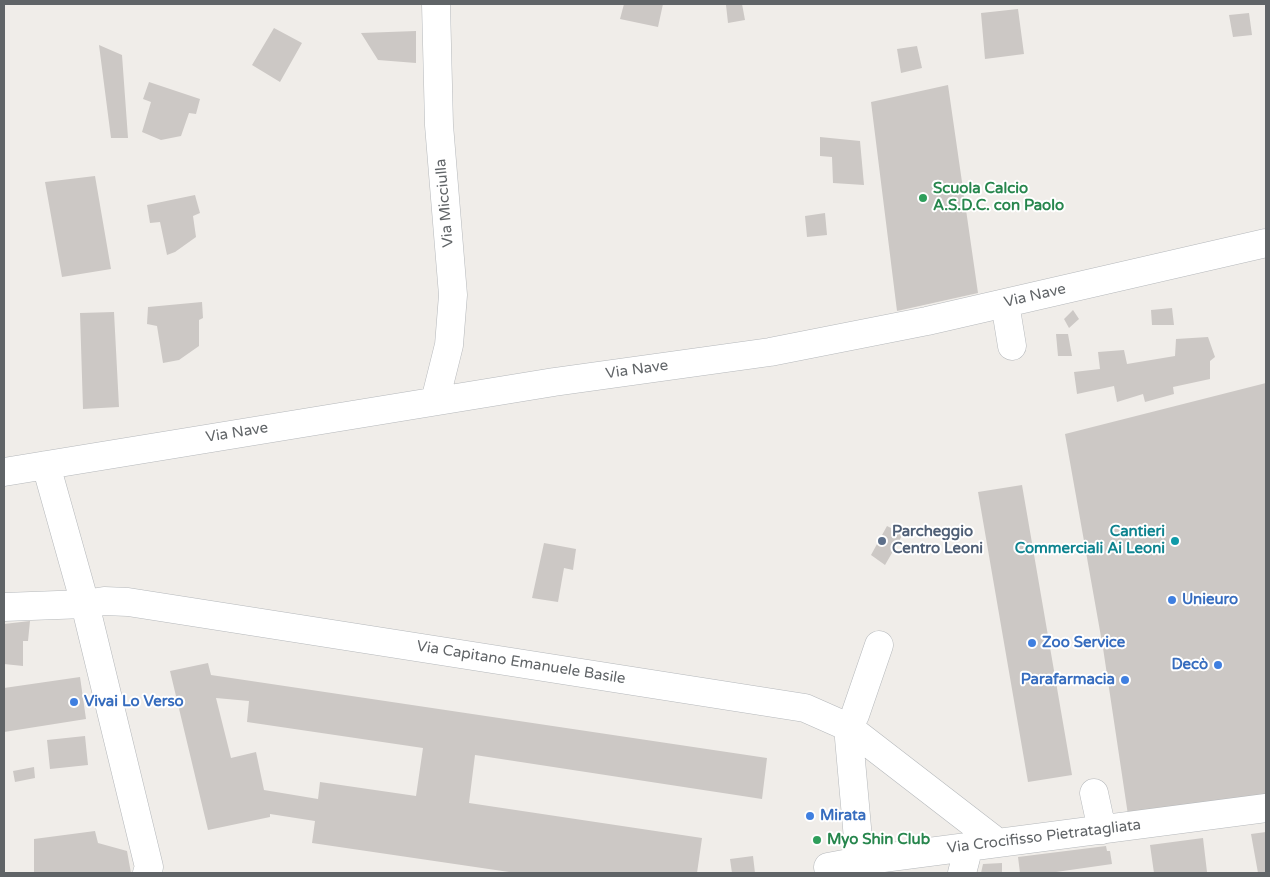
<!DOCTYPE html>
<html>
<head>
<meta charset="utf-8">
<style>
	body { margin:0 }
	#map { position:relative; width:1270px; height:877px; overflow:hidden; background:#f0ede9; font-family:"Varela Round",sans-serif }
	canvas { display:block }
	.frame { position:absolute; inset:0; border:5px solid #606467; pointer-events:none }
</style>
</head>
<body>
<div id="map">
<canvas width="1270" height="877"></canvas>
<div class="frame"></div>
</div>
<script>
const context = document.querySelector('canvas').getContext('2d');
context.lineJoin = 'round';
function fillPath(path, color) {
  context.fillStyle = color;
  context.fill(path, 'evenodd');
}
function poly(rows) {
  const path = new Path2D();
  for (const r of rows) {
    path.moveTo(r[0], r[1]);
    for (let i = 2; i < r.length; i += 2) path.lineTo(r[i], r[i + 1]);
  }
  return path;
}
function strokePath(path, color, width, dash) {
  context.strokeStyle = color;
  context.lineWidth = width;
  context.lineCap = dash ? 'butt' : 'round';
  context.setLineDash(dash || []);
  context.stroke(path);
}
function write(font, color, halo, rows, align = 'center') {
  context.font = font + ' "Varela Round",sans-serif';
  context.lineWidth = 4;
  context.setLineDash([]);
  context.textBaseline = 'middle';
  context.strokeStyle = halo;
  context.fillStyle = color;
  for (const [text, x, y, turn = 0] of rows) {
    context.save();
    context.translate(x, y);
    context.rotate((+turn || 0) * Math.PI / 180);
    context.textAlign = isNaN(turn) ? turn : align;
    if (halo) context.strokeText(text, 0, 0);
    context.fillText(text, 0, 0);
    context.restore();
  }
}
fillPath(poly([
	[624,4,663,4,658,27,620,19],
	[742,4,745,20,728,23,726,5],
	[1018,9,1024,54,985,59,981,13],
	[1249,13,1252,35,1233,37,1229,15],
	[274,28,302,43,280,82,252,65],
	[416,31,416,63,378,60,361,33],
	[99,45,122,55,128,138,111,138],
	[917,46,922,68,901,73,897,49],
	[149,82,200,99,196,114,189,113,181,136,161,140,142,132,151,102,143,99],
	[948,85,978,293,897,311,871,102],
	[820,137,860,141,864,185,833,183,832,157,820,156],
	[95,176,111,269,62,277,45,182],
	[195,195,200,213,193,216,196,237,175,252,167,255,160,222,150,223,147,205],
	[825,213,827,235,807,237,805,216],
	[202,302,203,318,199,320,199,346,179,360,163,363,157,326,147,324,148,307],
	[1172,308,1174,325,1152,325,1151,310],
	[1073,310,1079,319,1069,328,1064,319],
	[114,312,119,407,83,409,80,313],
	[1056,334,1068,334,1072,356,1058,356],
	[1208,337,1215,357,1210,361,1210,379,1173,387,1174,394,1145,402,1143,394,1117,402,1114,386,1077,394,1074,372,1100,369,1098,352,1124,350,1127,364,1175,356,1176,339],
	[1266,383,1266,800,1128,815,1103,648,1065,434],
	[1022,485,1072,775,1028,782,978,492],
	[887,526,903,534,885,565,871,555],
	[544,543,576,549,573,570,564,568,558,602,532,598],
	[30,621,28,641,23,641,23,666,4,664,4,624],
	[208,663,211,675,767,758,762,799,475,755,469,803,702,838,697,873,516,873,312,843,315,821,270,814,270,817,208,830,170,671],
	[216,698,249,701,247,722,423,748,416,796,320,782,318,799,264,790,256,752,231,758],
	[80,677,86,719,4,732,4,688],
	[85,736,88,765,50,769,47,740],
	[34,767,35,778,15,782,13,771],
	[95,831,98,843,127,851,131,873,34,873,34,839],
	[1266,832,1266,873,1258,873,1251,834],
	[1203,838,1207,872,1154,873,1150,845],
	[1106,846,1107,851,1110,851,1112,864,1049,873,1020,873,1018,857],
	[753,856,755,873,732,873,730,859],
	[1002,863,1002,873,981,873,983,864]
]), '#ccc8c5');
const minor = poly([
	[1005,303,1012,346],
	[435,401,449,345,453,295,439,125,436,4],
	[46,465,85,604,149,867,147,873],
	[4,472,554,382,770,352,927,321,1266,243],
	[4,607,85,604,104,601,128,602,805,708,848,727,997,842],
	[1094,793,1102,830],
	[860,861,848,727,855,715,879,645],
	[829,873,828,867,860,861,1266,808],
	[962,873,969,846]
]);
strokePath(minor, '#b5b8bb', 29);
strokePath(minor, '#fff', 28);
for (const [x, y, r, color] of [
	[923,198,5,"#2e9e5b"],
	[882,541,5,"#5c6f8a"],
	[1175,541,5,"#0f9aa8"],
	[1172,600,5,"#3f7fe0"],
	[1032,643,5,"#3f7fe0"],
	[1218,665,5,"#3f7fe0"],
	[1125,680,5,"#3f7fe0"],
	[74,702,5,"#3f7fe0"],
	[810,816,5,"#3f7fe0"],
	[817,840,5,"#2e9e5b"]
]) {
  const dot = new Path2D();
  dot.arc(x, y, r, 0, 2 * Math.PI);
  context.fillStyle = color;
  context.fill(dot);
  strokePath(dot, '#fff', 2);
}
write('bold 15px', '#27864d', '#fff', [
	["Scuola Calcio",933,189],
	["A.S.D.C. con Paolo",933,206],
	["Myo Shin Club",827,840]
], 'left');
write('15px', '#606467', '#fff', [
	["Via Micciulla",445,203,-95],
	["Via Nave",1035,296,-13],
	["Via Nave",637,370,-8],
	["Via Nave",237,433,-9],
	["Via Capitano Emanuele Basile",521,663,9],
	["Via Crocifisso Pietratagliata",1044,837,-7]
]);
write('bold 15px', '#4e5e75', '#fff', [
	["Parcheggio",892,532],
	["Centro Leoni",892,549]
], 'left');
write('bold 15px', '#0d838f', '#fff', [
	["Cantieri",1165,532],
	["Commerciali Ai Leoni",1165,549]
], 'right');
write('bold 15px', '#366cbe', '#fff', [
	["Unieuro",1182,600],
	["Zoo Service",1042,643],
	["Decò",1208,665,"right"],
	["Parafarmacia",1115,680,"right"],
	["Vivai Lo Verso",84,702],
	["Mirata",820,816]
], 'left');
</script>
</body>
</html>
